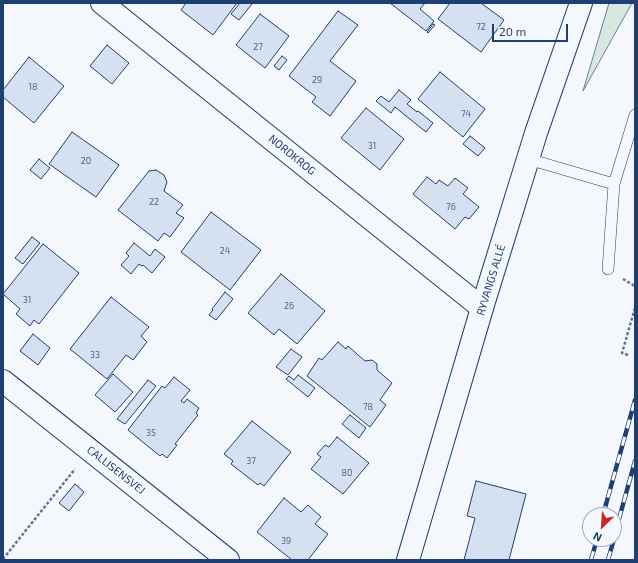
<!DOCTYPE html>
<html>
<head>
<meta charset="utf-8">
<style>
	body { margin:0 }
	#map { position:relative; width:638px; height:563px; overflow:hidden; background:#f4f7fb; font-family:"Exo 2",sans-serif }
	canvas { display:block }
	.frame { position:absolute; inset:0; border:4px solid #1d3f73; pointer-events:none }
	.north { position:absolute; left:582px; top:507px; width:40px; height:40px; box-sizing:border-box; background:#f4f7fb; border:1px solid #9eadc5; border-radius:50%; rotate:205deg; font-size:11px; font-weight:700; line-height:16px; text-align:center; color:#1d3f73 }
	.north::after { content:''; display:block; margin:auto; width:14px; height:18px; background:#c62828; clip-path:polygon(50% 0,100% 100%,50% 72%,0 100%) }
	.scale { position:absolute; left:492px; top:24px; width:76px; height:18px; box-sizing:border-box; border:2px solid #1d3f73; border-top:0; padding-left:5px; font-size:12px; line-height:14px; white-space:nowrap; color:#1d3f73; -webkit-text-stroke:3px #f4f7fb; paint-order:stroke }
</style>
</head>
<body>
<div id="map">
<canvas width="638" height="563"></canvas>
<div class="frame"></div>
<div class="north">N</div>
<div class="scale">20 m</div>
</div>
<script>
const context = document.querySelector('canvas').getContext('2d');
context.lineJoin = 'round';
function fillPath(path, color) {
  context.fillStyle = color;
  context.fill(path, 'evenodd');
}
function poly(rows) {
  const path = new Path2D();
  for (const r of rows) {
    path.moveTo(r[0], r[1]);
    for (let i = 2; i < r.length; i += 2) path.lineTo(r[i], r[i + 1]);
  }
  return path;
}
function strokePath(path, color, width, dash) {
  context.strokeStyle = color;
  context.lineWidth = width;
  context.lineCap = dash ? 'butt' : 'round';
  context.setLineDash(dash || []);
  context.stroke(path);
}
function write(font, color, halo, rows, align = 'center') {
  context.font = font + ' "Exo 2",sans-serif';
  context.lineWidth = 3;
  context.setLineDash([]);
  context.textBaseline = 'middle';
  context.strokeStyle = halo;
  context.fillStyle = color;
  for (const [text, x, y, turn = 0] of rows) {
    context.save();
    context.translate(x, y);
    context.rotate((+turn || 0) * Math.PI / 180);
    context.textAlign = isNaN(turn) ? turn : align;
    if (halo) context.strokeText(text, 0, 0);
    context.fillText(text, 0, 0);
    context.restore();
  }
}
const green = poly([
	[609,3,632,3,583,91,609,3]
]);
fillPath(green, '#d7e8df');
strokePath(green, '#687fa3', 1);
const building = poly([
	[186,3,237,3,213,35,181,10,186,3],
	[240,3,251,3,252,4,239,20,231,14,240,3],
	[390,3,425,3,420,9,434,21,426,31,390,3],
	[450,3,481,3,504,20,481,52,438,19,450,3],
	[338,11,358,25,330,61,356,81,330,116,312,102,316,97,289,76,338,11],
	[260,14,289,36,265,68,236,45,260,14],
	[433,24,435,25,428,33,427,32,433,24],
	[107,45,129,63,112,84,90,66,107,45],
	[282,56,287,60,279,70,274,66,282,56],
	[29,57,64,86,34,123,3,97,3,90,29,57],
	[440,72,485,109,463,137,418,99,440,72],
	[399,90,411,100,407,104,417,112,418,111,433,123,426,132,395,107,391,113,376,101,381,96,389,102,399,90],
	[366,108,404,139,380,170,341,138,366,108],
	[72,132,119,165,96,197,49,164,72,132],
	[470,136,485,148,478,156,463,144,470,136],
	[39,159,50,168,41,179,30,170,39,159],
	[156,170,164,175,167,182,164,191,183,205,176,213,184,218,170,237,164,233,158,241,118,210,149,171,156,170],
	[427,177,436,184,439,180,448,186,455,178,468,188,463,194,479,207,469,219,465,217,455,229,413,194,427,177],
	[211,212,261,250,230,290,181,252,211,212],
	[32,237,40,243,23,264,15,258,32,237],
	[134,243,150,256,155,249,165,257,152,273,143,265,142,266,139,264,131,274,121,265,129,256,126,253,134,243],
	[43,244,79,273,39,324,34,320,30,326,16,314,20,309,3,294,43,244],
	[281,274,325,311,297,344,279,329,274,335,248,313,281,274],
	[225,292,233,299,216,320,209,315,213,310,212,309,225,292],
	[111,297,149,327,141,336,147,342,133,360,126,355,107,379,70,349,111,297],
	[33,334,50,348,38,365,20,351,33,334],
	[338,342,346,349,348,346,365,361,372,360,377,364,377,370,392,383,380,400,386,405,370,427,307,376,319,358,322,360,338,342],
	[291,349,302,357,288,375,276,367,291,349],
	[113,374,133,392,115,412,95,395,113,374],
	[298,375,315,388,308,397,286,379,289,376,294,380,298,375],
	[174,377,190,390,181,401,184,403,187,399,199,408,196,413,198,415,175,444,177,445,167,458,162,454,160,456,128,430,162,386,165,388,174,377],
	[148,380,156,386,125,424,117,419,148,380],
	[350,415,366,428,359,438,342,424,350,415],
	[252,421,291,452,264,486,260,483,258,485,231,464,233,461,224,454,252,421],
	[337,437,369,463,343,494,311,469,321,457,317,454,325,445,329,447,337,437],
	[476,481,526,494,509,560,464,560,475,518,467,516,476,481],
	[75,484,84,492,69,511,59,503,75,484],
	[284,498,301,512,308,505,321,517,315,524,328,534,308,560,292,560,257,532,284,498]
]);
fillPath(building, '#d5e0f0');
strokePath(building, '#1d3f73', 1);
const lane = poly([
	[528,159,614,184,608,269],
	[614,184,635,115]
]);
const street = poly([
	[102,3,482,308],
	[3,381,228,560]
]);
const secondary = poly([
	[408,560,482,308,536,133,581,3]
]);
strokePath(lane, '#1d3f73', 12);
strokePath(street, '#1d3f73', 24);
strokePath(secondary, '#1d3f73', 24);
strokePath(poly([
	[623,279,635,286],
	[628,355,622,353,635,308],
	[3,559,75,469]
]), '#5e769c', 2.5, [3, 2]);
strokePath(lane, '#f4f7fb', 11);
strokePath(street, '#f4f7fb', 22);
strokePath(secondary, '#f4f7fb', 22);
const rail = poly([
	[603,515,635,400],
	[614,537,635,461],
	[591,560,597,539],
	[608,560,614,539]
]);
strokePath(rail, '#1d3f73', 4.5);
strokePath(rail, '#f4f7fb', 3, [9]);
write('9px', '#4b6792', null, [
	["72",481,27],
	["27",258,47],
	["29",317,80],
	["18",33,87],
	["74",466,114],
	["31",372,146],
	["20",86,161],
	["22",154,202],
	["76",451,207],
	["24",225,251],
	["31",27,300],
	["26",289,306],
	["33",95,355],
	["78",368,407],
	["35",151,433],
	["37",251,461],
	["80",347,473],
	["39",286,541]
]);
write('11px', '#1d3f73', '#f4f7fb', [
	["NORDKROG",292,155,39],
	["RYVANGS ALLÉ",491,280,-73],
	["CALLISENSVEJ",116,470,38]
]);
</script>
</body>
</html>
